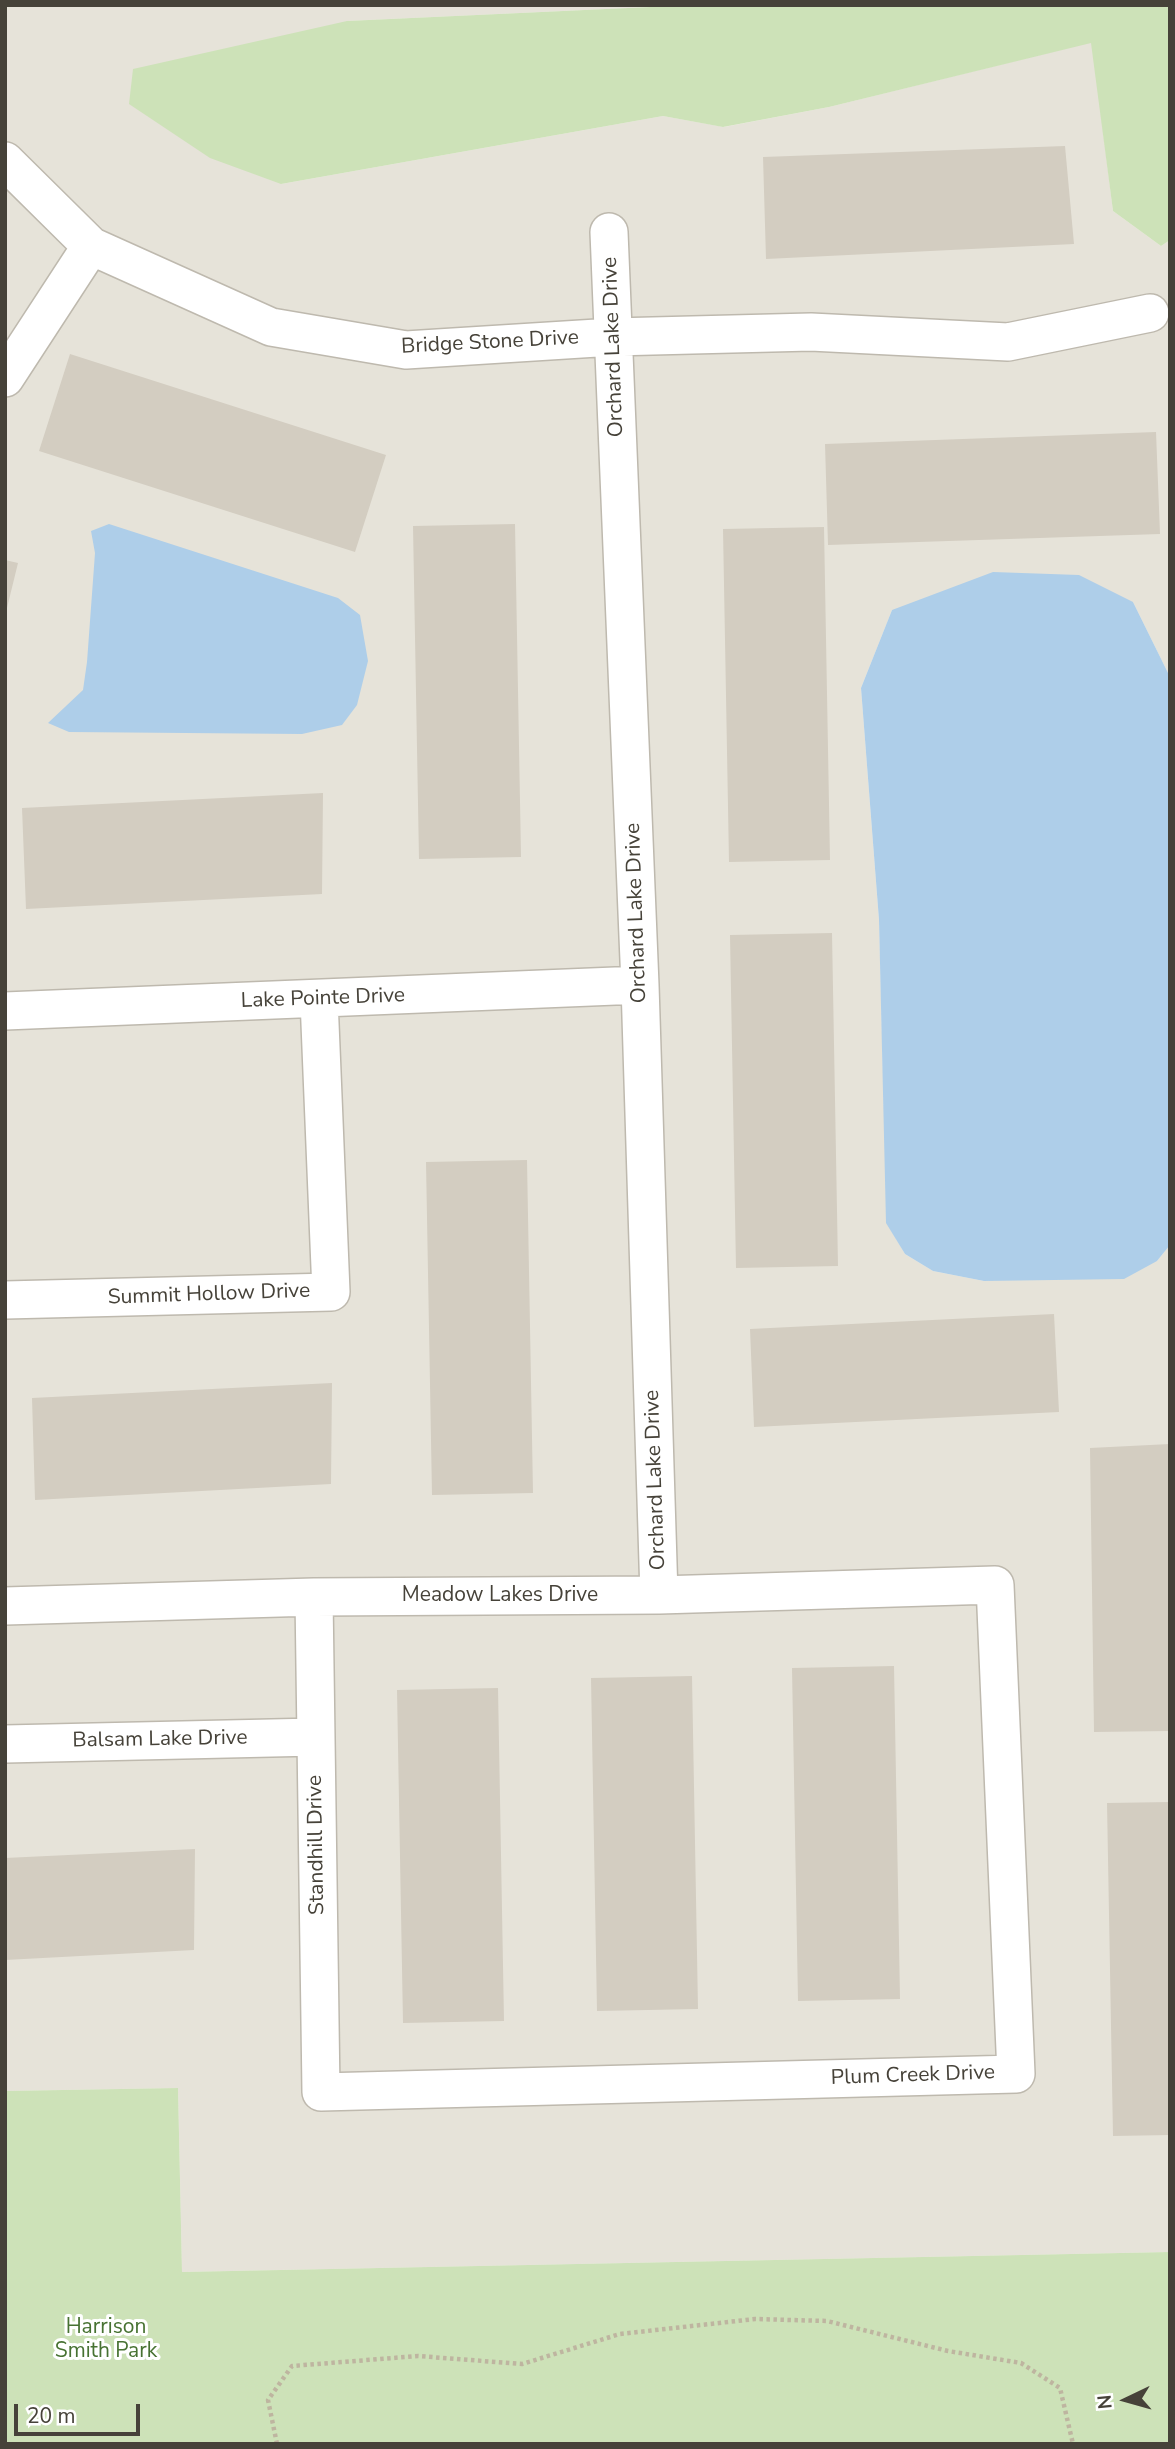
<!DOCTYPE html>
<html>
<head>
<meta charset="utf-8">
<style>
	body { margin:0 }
	#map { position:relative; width:1175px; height:2449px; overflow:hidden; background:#f3f1ea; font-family:"Nunito Sans",sans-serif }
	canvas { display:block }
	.frame { position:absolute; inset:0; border:7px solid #464239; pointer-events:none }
	.north { position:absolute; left:1091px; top:2365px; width:70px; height:70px; -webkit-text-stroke:5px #fff; paint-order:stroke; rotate:265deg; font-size:19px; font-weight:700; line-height:28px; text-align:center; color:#464239 }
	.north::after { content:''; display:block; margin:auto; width:24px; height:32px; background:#464239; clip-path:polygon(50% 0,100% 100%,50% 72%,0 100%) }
	.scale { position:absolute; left:14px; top:2404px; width:126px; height:32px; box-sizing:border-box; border:4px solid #464239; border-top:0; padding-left:9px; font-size:21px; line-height:24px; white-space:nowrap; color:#464239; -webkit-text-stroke:5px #fff; paint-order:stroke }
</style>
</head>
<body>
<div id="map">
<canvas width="1175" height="2449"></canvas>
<div class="frame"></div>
<div class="north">N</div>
<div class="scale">20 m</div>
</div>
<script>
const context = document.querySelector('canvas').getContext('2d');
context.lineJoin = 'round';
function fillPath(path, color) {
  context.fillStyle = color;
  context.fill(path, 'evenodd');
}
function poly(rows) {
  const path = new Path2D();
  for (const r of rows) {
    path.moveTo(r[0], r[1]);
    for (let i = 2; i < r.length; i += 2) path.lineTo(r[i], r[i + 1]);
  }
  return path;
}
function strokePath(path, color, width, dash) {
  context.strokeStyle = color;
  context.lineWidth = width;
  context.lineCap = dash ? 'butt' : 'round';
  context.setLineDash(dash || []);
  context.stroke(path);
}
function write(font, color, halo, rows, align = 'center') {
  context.font = font + ' "Nunito Sans",sans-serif';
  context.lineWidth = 6;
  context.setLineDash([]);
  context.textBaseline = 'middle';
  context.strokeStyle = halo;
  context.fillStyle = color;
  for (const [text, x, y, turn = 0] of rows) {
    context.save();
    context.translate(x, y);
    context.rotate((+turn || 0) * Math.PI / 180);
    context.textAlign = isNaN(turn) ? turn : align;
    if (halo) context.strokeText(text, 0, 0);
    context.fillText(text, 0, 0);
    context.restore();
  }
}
fillPath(poly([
	[5,5,693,5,347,21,281,184,663,116,724,127,829,107,1092,42,1113,211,1161,246,1170,240,1170,677,1133,602,892,610,861,688,879,920,887,1223,905,1254,933,1271,984,1281,1157,1261,1170,1245,1170,2252,182,2272,178,2088,5,2091]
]), '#e6e3d9');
fillPath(poly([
	[693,5,1170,5,1170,240,1161,246,1113,211,1091,43,829,107,723,127,663,116,281,184,210,158,129,104,133,69,347,21],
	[178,2088,182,2272,1170,2252,1170,2444,5,2444,5,2091]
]), '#cde2b8');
fillPath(poly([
	[109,524,338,598,360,615,368,661,357,705,342,725,302,734,69,732,48,723,83,690,87,662,95,553,91,531],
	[993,572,1079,575,1133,602,1170,677,1170,1245,1157,1261,1124,1279,984,1281,933,1271,905,1254,886,1223,879,920,861,688,892,610]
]), '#aecee9');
fillPath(poly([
	[1065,146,1074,244,766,259,763,157],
	[70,354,386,455,355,552,39,451],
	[1156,432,1160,534,828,545,825,444],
	[515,524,521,857,419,859,413,526],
	[824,527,830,860,729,862,723,529],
	[5,560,18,563,6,612,5,612],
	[323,793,322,894,26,909,22,808],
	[832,933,838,1266,736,1268,730,935],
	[527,1160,533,1493,432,1495,426,1162],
	[1054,1314,1059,1412,754,1427,750,1329],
	[332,1383,331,1484,35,1500,32,1398],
	[1170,1444,1170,1731,1094,1732,1090,1448],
	[894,1666,900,1999,798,2001,792,1668],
	[692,1676,698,2009,597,2011,591,1678],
	[498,1688,504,2021,403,2023,397,1690],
	[1170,1802,1170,2135,1113,2136,1107,1803],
	[195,1849,194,1950,5,1960,5,1858]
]), '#d3cdc1');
const street = poly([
	[5,161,91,246,271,327,406,350,613,337,811,332,1008,342,1150,313],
	[609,232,640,985,659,1595],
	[5,378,91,246],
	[5,1011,640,985],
	[5,1300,331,1292,319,999],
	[5,1606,314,1597,659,1595,995,1585,1016,2074,321,2092,314,1597],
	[5,1744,316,1737]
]);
strokePath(street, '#beb9ae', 40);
strokePath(poly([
	[277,2444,268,2400,292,2366,418,2356,522,2364,620,2334,755,2319,827,2321,948,2351,1021,2363,1060,2388,1073,2444]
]), '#beb5a0', 4.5, [3.5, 3.5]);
strokePath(street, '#fff', 37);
write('21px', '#464239', '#fff', [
	["Bridge Stone Drive",490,343,-3],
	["Orchard Lake Drive",614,347,-92],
	["Orchard Lake Drive",637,913,-92],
	["Lake Pointe Drive",323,999,-2],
	["Summit Hollow Drive",209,1295,-2],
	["Orchard Lake Drive",656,1480,-92],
	["Meadow Lakes Drive",500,1596],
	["Balsam Lake Drive",160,1740,-1],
	["Standhill Drive",317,1845,-91],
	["Plum Creek Drive",913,2076,-2]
]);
write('21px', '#477232', '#fff', [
	["Harrison",106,2328],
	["Smith Park",106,2352]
]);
</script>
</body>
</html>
